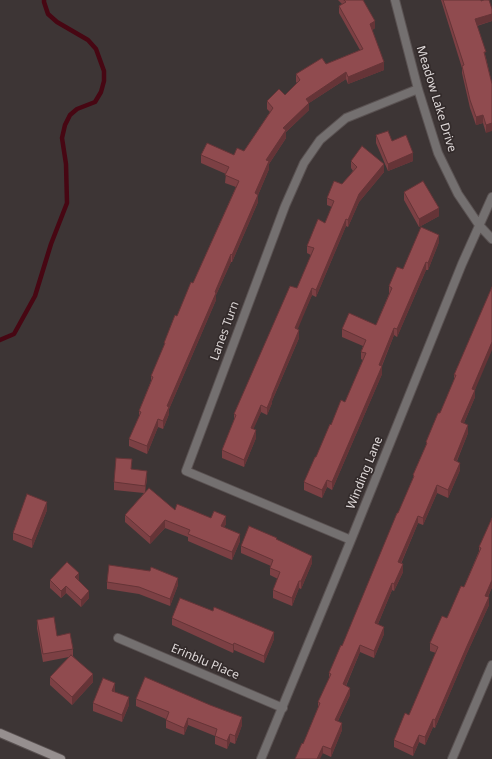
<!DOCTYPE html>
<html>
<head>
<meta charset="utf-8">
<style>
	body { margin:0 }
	canvas { display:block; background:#3d3535 }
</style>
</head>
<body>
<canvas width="492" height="759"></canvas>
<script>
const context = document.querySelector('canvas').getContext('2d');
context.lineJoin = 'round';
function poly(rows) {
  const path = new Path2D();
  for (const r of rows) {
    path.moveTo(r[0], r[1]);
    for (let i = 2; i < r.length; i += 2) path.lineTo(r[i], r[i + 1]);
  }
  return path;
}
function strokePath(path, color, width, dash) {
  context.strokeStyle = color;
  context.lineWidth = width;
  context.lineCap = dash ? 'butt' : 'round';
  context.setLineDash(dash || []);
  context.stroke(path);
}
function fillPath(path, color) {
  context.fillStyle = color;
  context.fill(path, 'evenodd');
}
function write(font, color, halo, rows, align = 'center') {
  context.font = font + ' "Noto Sans",sans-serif';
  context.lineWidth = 3.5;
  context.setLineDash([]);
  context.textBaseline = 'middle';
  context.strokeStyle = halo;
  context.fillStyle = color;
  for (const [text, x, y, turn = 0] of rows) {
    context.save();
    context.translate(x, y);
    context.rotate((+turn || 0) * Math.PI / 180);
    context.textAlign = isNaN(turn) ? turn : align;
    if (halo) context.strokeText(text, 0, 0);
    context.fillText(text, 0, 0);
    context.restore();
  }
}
strokePath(poly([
	[0,340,14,334,35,296,51,244,67,203,66,164,62,138,65,125,70,115,77,109,95,102,101,92,104,81,104,71,96,49,88,40,57,22,48,14,44,2,44,0]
]), '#470713', 4.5);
const street = poly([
	[395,0,418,89,438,153,458,194,479,225,492,239],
	[351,540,186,471,285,206,304,163,320,140,346,118,418,89],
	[118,638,283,708],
	[261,759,351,540,462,264,492,197],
	[452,759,492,665]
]);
const secondary = poly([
	[0,733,61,759]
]);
strokePath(street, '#5a5252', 10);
strokePath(secondary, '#5a5252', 10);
strokePath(street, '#747070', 8);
strokePath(secondary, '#968f8f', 8);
fillPath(poly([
	[338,0,363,0,375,28,372,30,384,70,348,84,346,79,309,103,309,110,286,132,286,138,269,164,269,169,258,195,258,202,232,262,231,262,216,295,216,300,169,409,169,414,163,429,158,427,147,454,129,446,129,439,139,417,139,411,151,381,151,376,164,348,164,343,193,283,236,187,225,183,226,174,201,163,201,155,234,155,244,151,270,112,267,109,267,101,285,95,297,83,296,82,296,74,326,64,360,50,339,13,339,6,342,4],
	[441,0,481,0,492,21,477,26,486,58,492,84,486,133,483,123,476,125,470,108,462,73,462,68],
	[376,135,392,141,413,161,388,171,376,143],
	[351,161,384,172,359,202,348,227,346,226,316,297,312,295,297,329,299,338,272,401,272,403,267,415,261,412,253,429,256,438,244,467,222,458,222,450,234,420,234,414,297,288,311,255,307,253,307,246,325,223,332,207,327,205,327,198,342,184,353,171,351,168],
	[404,192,439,216,419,227,404,200],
	[439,242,428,270,426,270,397,337,394,335,382,366,382,374,332,490,327,487,322,498,304,490,304,482,316,457,331,425,345,402,363,360,361,359,361,352,363,346,342,337,342,329,376,325,389,294,389,286,403,269],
	[492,287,475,390,475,397,464,423,468,433,457,461,460,470,448,498,437,493,423,525,418,523,401,564,403,572,394,591,392,590,378,624,384,634,374,658,360,652,346,686,350,695,338,721,342,730,331,757,303,744,318,708,318,702,329,679,329,673,342,646,413,478,413,475,426,445,426,442,440,413,454,380,454,375],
	[132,469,147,478,145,492,175,510,211,518,226,524,224,527,240,541,232,560,188,541,188,537,165,528,150,544,125,522,125,515,144,493,114,490,114,482],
	[47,510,32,548,13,540,13,533],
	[492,518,492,587,488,597,489,605,467,653,435,728,433,727,425,745,419,742,413,756,394,747,394,740,409,715,436,653,430,651,430,643,447,618,464,587,479,551,479,547],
	[277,540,312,563,301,589,299,588,292,606,273,598,273,590,278,579,270,575,270,568,271,566,241,553,241,546],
	[50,580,79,581,89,598,81,607,66,593,61,598,50,588],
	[107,582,178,585,170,606,139,594,107,589],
	[172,618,274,639,264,663,234,650,233,653,172,625],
	[37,620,73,649,73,656,93,682,72,705,50,685,50,677,69,657,43,662,37,628],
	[115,690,115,692,129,705,122,722,93,711,93,703],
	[136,699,242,725,235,744,230,742,227,749,215,744,215,736,188,725,184,735,166,728,166,719,136,706]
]), '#7c4044');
fillPath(poly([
	[492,14,492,21,475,26,475,19],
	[375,21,375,28,370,32,370,24],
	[384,62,384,70,348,84,348,77],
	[346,72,346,79,309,103,309,110,286,132,286,138,269,164,269,169,258,195,258,202,232,262,232,255,255,193,266,160,283,128,306,99],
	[483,115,483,123,476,125,476,117],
	[492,123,492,131,486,133,486,125],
	[413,153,413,161,388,171,388,164],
	[384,164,384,172,359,202,348,227,348,220,359,194],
	[439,208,439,216,419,227,419,219],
	[346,219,346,226,316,297,316,290],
	[439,235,439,242,428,270,428,263],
	[231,254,231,262,216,295,216,300,169,409,169,414,163,429,163,421,167,406],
	[426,262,426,270,397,337,397,329],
	[312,288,312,295,295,336,295,328],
	[394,328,394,335,379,372,379,365],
	[299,330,299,338,272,401,272,403,267,415,267,408,272,395],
	[492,342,492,350,475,390,475,397,461,430,461,422,472,389],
	[382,366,382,374,332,490,332,482],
	[261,405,261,412,251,435,251,428],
	[158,419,158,427,147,454,147,446],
	[468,425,468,433,454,467,454,460],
	[256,430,256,438,244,467,244,460],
	[460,463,460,470,448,498,448,490],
	[147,471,147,478,145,493,145,486],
	[327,480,327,487,322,498,322,490],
	[437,485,437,493,423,525,423,518],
	[47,502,47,510,32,548,32,540],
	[226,516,226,524,221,533,221,526],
	[418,516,418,523,398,570,398,562],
	[165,520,165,528,150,544,150,537],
	[240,534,240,541,232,560,232,552],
	[312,556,312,563,301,589,301,581],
	[403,564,403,572,394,591,394,584],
	[79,573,79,581,75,577],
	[178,578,178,585,170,606,170,599],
	[492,580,492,587,485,603,485,596],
	[299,581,299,588,292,606,292,598],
	[392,583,392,590,375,631,375,623],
	[66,586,66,593,61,598,61,591],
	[89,591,89,598,81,607,81,600],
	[489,597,489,605,467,653,435,728,435,720,467,646],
	[384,627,384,634,374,658,374,651],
	[274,632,274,639,264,663,264,656],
	[234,643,234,650,233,653,233,645],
	[360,645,360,652,343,692,343,684],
	[93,674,93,682,72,705,72,697],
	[115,683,115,690,112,698,112,691],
	[350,688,350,695,335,727,335,720],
	[129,697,129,705,122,722,122,715],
	[242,717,242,725,235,744,235,736],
	[188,718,188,725,184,735,184,728],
	[433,719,433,727,425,745,425,737],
	[342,723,342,730,331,757,331,749],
	[230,734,230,742,227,749,227,741],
	[419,735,419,742,413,756,413,748],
	[323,746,323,753,320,759,317,759]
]), '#653437');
const building = poly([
	[344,0,363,0,375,21,370,24,384,62,348,77,346,72,306,99,309,103,283,128,286,130,266,160,269,161,255,193,258,195,232,255,231,254,215,292,216,293,167,406,169,407,163,421,158,419,147,446,129,439,141,412,139,411,153,377,151,376,165,343,164,343,175,315,177,316,191,282,193,283,239,181,225,175,229,167,201,155,207,143,234,155,237,148,244,151,273,108,267,101,279,89,285,95,300,80,296,74,322,58,326,64,363,49,339,6,346,2,344,0],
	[443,0,481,0,481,1,484,0,489,0,492,9,492,14,475,19,486,52,484,52,492,84,492,123,486,125,483,115,476,117,470,100,462,66,464,65,443,0],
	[388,131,392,141,406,135,413,153,388,164,376,135,388,131],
	[362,146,384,164,359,194,348,220,346,219,316,290,312,288,295,328,299,330,272,395,272,396,267,408,261,405,251,428,256,430,244,460,222,450,236,415,234,414,290,286,297,288,314,248,307,246,318,219,325,223,334,201,327,198,334,181,342,184,357,167,351,161,362,146],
	[423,181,439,208,419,219,404,192,423,181],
	[421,227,439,235,428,263,426,262,397,329,394,328,379,365,382,366,332,482,327,480,322,490,304,482,315,457,316,457,330,424,331,425,341,400,345,402,366,353,361,352,366,340,342,329,349,313,376,325,392,288,389,286,397,267,403,269,421,227],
	[492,287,492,342,472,389,475,390,461,422,468,425,454,460,460,463,448,490,437,485,423,518,418,516,398,562,403,564,394,584,392,583,375,623,384,627,374,651,360,645,343,684,350,688,335,720,342,723,331,749,323,746,317,759,295,759,302,743,303,744,320,703,318,702,331,674,329,673,341,645,342,646,397,513,398,513,414,476,413,475,427,443,426,442,438,413,440,413,456,375,454,375,492,287],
	[116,458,132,459,131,469,147,471,145,486,114,482,116,458],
	[149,488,175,510,177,504,211,518,214,511,226,516,221,526,240,534,232,552,188,534,190,530,165,520,150,537,125,515,149,488],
	[27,494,47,502,32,540,13,533,27,494],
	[492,518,492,580,485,596,489,597,467,646,435,720,433,719,425,737,419,735,413,748,394,740,405,713,409,715,438,647,430,643,442,616,447,618,461,586,464,587,481,548,479,547,492,518],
	[249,526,277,538,276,539,312,556,301,581,299,581,292,598,273,590,280,572,270,568,273,560,241,546,249,526],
	[67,562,79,573,75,577,89,591,81,600,66,586,61,591,50,580,67,562],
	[109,565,150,571,151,567,178,578,170,599,139,587,107,582,109,565],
	[180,598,213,611,214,607,274,632,264,656,234,643,233,645,172,618,180,598],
	[54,617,57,636,70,633,73,649,43,654,37,620,54,617],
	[71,655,93,674,72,697,50,677,71,655],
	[145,677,210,705,242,717,235,736,230,734,227,741,215,736,217,729,188,718,184,728,166,720,169,712,136,699,145,677],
	[103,678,115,683,112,691,129,697,122,715,93,703,103,678]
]);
fillPath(building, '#904b4f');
strokePath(building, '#653437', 1);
write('12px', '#ded8d8', '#332b2b', [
	["Meadow Lake Drive",436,99,73],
	["Lanes Turn",225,331,-70],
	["Winding Lane",365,473,-68],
	["Erinblu Place",205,662,23]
]);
</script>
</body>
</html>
